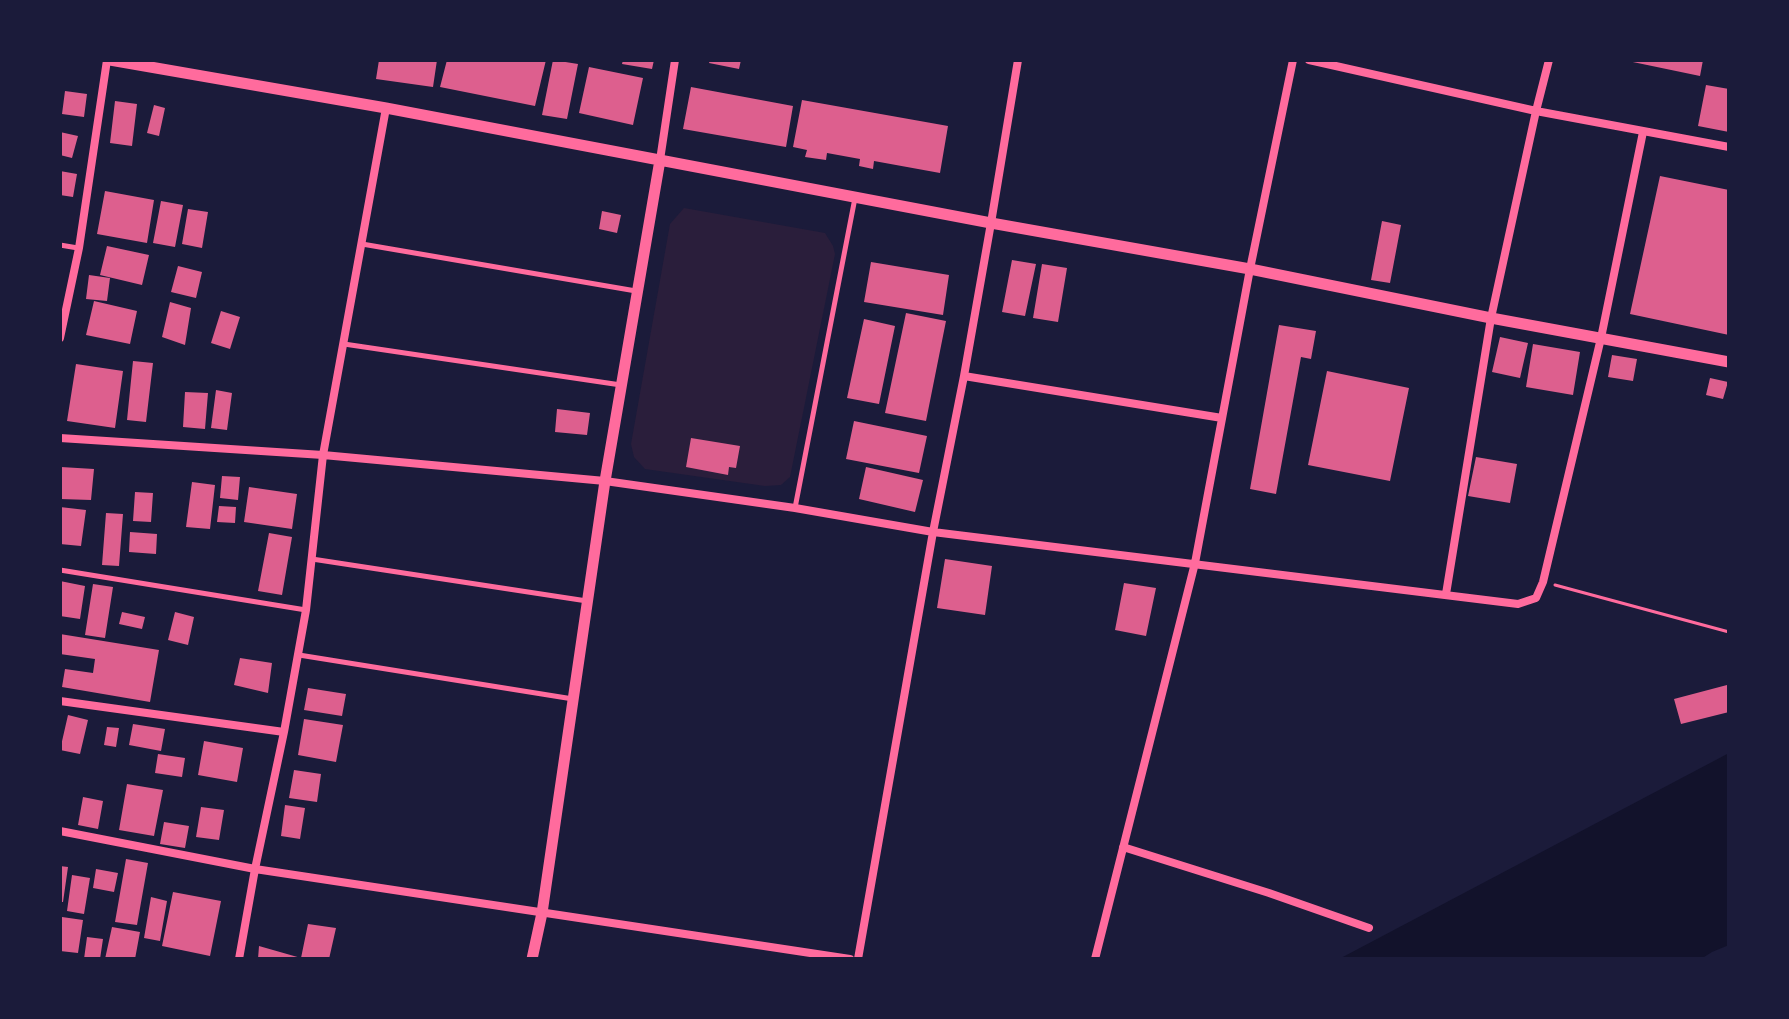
<!DOCTYPE html>
<html>
<head>
<meta charset="utf-8">
<style>
	body { margin:0 }
	#map { position:relative; width:1789px; height:1019px; overflow:hidden; background:#1b1b3a; font-family:Arial,sans-serif }
	canvas { display:block }
	.frame { position:absolute; inset:0; border:62px solid #1b1b3a; pointer-events:none }
</style>
</head>
<body>
<div id="map">
<canvas width="1789" height="1019"></canvas>
<div class="frame"></div>
</div>
<script>
const context = document.querySelector('canvas').getContext('2d');
context.lineJoin = 'round';
function fillPath(path, color) {
  context.fillStyle = color;
  context.fill(path, 'evenodd');
}
function poly(rows) {
  const path = new Path2D();
  for (const r of rows) {
    path.moveTo(r[0], r[1]);
    for (let i = 2; i < r.length; i += 2) path.lineTo(r[i], r[i + 1]);
  }
  return path;
}
function strokePath(path, color, width, dash) {
  context.strokeStyle = color;
  context.lineWidth = width;
  context.lineCap = dash ? 'butt' : 'round';
  context.setLineDash(dash || []);
  context.stroke(path);
}
fillPath(poly([
	[684,208,825,233,833,246,835,254,790,477,781,485,765,486,645,469,634,457,631,444,670,224]
]), '#2a1e3b');
fillPath(poly([
	[1729,753,1729,945,1712,952,1701,959,1339,959]
]), '#12122b');
fillPath(poly([
	[379,60,437,60,433,87,376,79],
	[447,60,546,60,535,106,440,87],
	[553,60,578,64,567,119,542,115],
	[623,60,654,60,652,69,622,64],
	[710,60,741,60,739,69,709,63],
	[1629,60,1703,60,1700,76,1628,61],
	[589,67,643,78,633,125,579,113],
	[1706,85,1729,89,1729,132,1698,126],
	[691,87,793,106,786,147,683,129],
	[65,91,87,94,84,117,62,114],
	[802,100,948,126,940,173,874,161,873,169,859,166,860,159,827,153,826,160,805,157,807,150,793,147],
	[115,101,137,104,132,146,110,143],
	[154,105,165,108,159,136,147,133],
	[60,132,78,136,72,158,60,155],
	[60,171,77,174,73,197,60,195],
	[1660,176,1729,190,1729,335,1630,314],
	[105,191,154,200,147,243,97,234],
	[161,201,183,205,175,247,153,243],
	[188,209,208,212,202,248,182,244],
	[602,211,621,215,617,233,599,229],
	[1382,221,1401,225,1390,283,1371,280],
	[107,246,149,255,142,285,100,275],
	[1012,260,1036,264,1025,316,1002,312],
	[871,262,949,275,943,315,864,302],
	[1042,264,1067,268,1058,322,1033,318],
	[178,266,202,272,196,298,171,292],
	[89,275,110,278,107,301,86,299],
	[94,301,137,311,130,344,86,335],
	[170,302,191,308,185,345,162,337],
	[221,311,240,317,230,349,211,343],
	[906,313,946,321,926,421,885,413],
	[864,319,895,326,879,404,847,398],
	[1279,325,1316,331,1311,359,1301,357,1276,494,1250,489],
	[1500,337,1528,343,1520,378,1492,372],
	[1533,344,1580,352,1573,395,1526,387],
	[1612,355,1637,359,1633,381,1608,377],
	[133,361,153,363,146,422,127,420],
	[76,364,123,371,115,428,67,421],
	[1327,371,1409,388,1390,481,1308,465],
	[1710,378,1728,382,1723,399,1706,395],
	[216,390,232,393,227,430,211,428],
	[185,392,208,393,205,429,183,427],
	[557,409,590,413,587,435,555,432],
	[854,421,927,436,919,473,846,459],
	[691,438,740,446,736,468,729,467,728,475,686,467],
	[1476,457,1517,464,1510,503,1468,496],
	[61,467,94,469,91,500,60,499],
	[866,467,923,480,915,512,859,499],
	[222,476,240,477,238,500,220,498],
	[192,482,215,485,210,529,186,527],
	[249,487,297,494,292,529,244,522],
	[135,492,153,493,151,522,133,521],
	[219,506,236,507,235,523,217,522],
	[60,507,86,510,81,546,60,544],
	[106,513,123,514,119,566,102,565],
	[130,532,157,534,156,554,129,552],
	[269,533,292,537,282,595,258,591],
	[945,559,992,566,985,615,937,608],
	[60,581,85,586,80,619,60,616],
	[1124,583,1156,588,1146,636,1115,630],
	[93,584,113,587,105,638,85,635],
	[122,612,145,617,142,629,119,624],
	[175,612,194,617,188,645,168,640],
	[60,634,159,650,150,702,62,687,65,669,93,673,95,659,60,654],
	[240,658,272,663,268,693,234,685],
	[1727,685,1729,712,1681,724,1674,699],
	[308,688,346,694,342,716,304,710],
	[68,715,88,720,80,754,60,750],
	[304,719,343,725,336,762,298,755],
	[133,724,165,729,161,751,129,745],
	[107,727,119,728,116,747,104,745],
	[204,741,243,748,237,782,198,775],
	[158,754,185,758,182,777,155,773],
	[294,770,321,774,317,802,289,798],
	[127,784,163,790,154,836,119,830],
	[83,797,103,801,98,829,78,825],
	[285,805,305,808,300,839,281,836],
	[201,807,224,810,219,840,196,837],
	[164,822,189,826,185,848,160,844],
	[126,859,148,863,137,925,115,922],
	[60,866,68,867,63,902,60,902],
	[96,869,118,873,114,892,93,888],
	[72,875,90,878,84,914,67,911],
	[173,892,221,901,210,956,162,946],
	[151,897,167,901,160,941,144,938],
	[62,917,83,920,78,953,60,951],
	[308,924,336,928,329,959,258,959,259,946,301,958],
	[112,927,140,932,135,959,105,959],
	[87,937,103,939,100,959,84,959]
]), '#dd5f8e');
strokePath(poly([
	[1555,585,1729,632]
]), '#ff6b9d', 3);
strokePath(poly([
	[362,244,636,291],
	[60,245,78,248],
	[344,344,621,385],
	[795,508,855,198],
	[312,559,587,601],
	[60,570,306,610],
	[299,655,573,699]
]), '#ff6b9d', 5);
strokePath(poly([
	[1309,60,1536,111,1729,147],
	[660,160,675,60],
	[60,338,79,248,107,60],
	[964,376,1222,418],
	[60,438,323,455,605,481,795,508,933,532,1518,604,1536,598,1543,582,1601,338,1643,132],
	[1446,594,1491,318,1536,111,1549,60],
	[60,701,284,732],
	[60,831,255,869,850,959],
	[1123,847,1269,893,1369,928],
	[239,959,255,869,284,732,306,610,323,455,386,108],
	[858,959,933,532,964,376,991,223,1018,60],
	[1095,959,1195,563,1250,269,1293,60]
]), '#ff6b9d', 8);
strokePath(poly([
	[110,60,386,108,991,223,1250,269,1491,318,1729,362],
	[532,959,542,913,605,481,660,160]
]), '#ff6b9d', 11);
</script>
</body>
</html>
